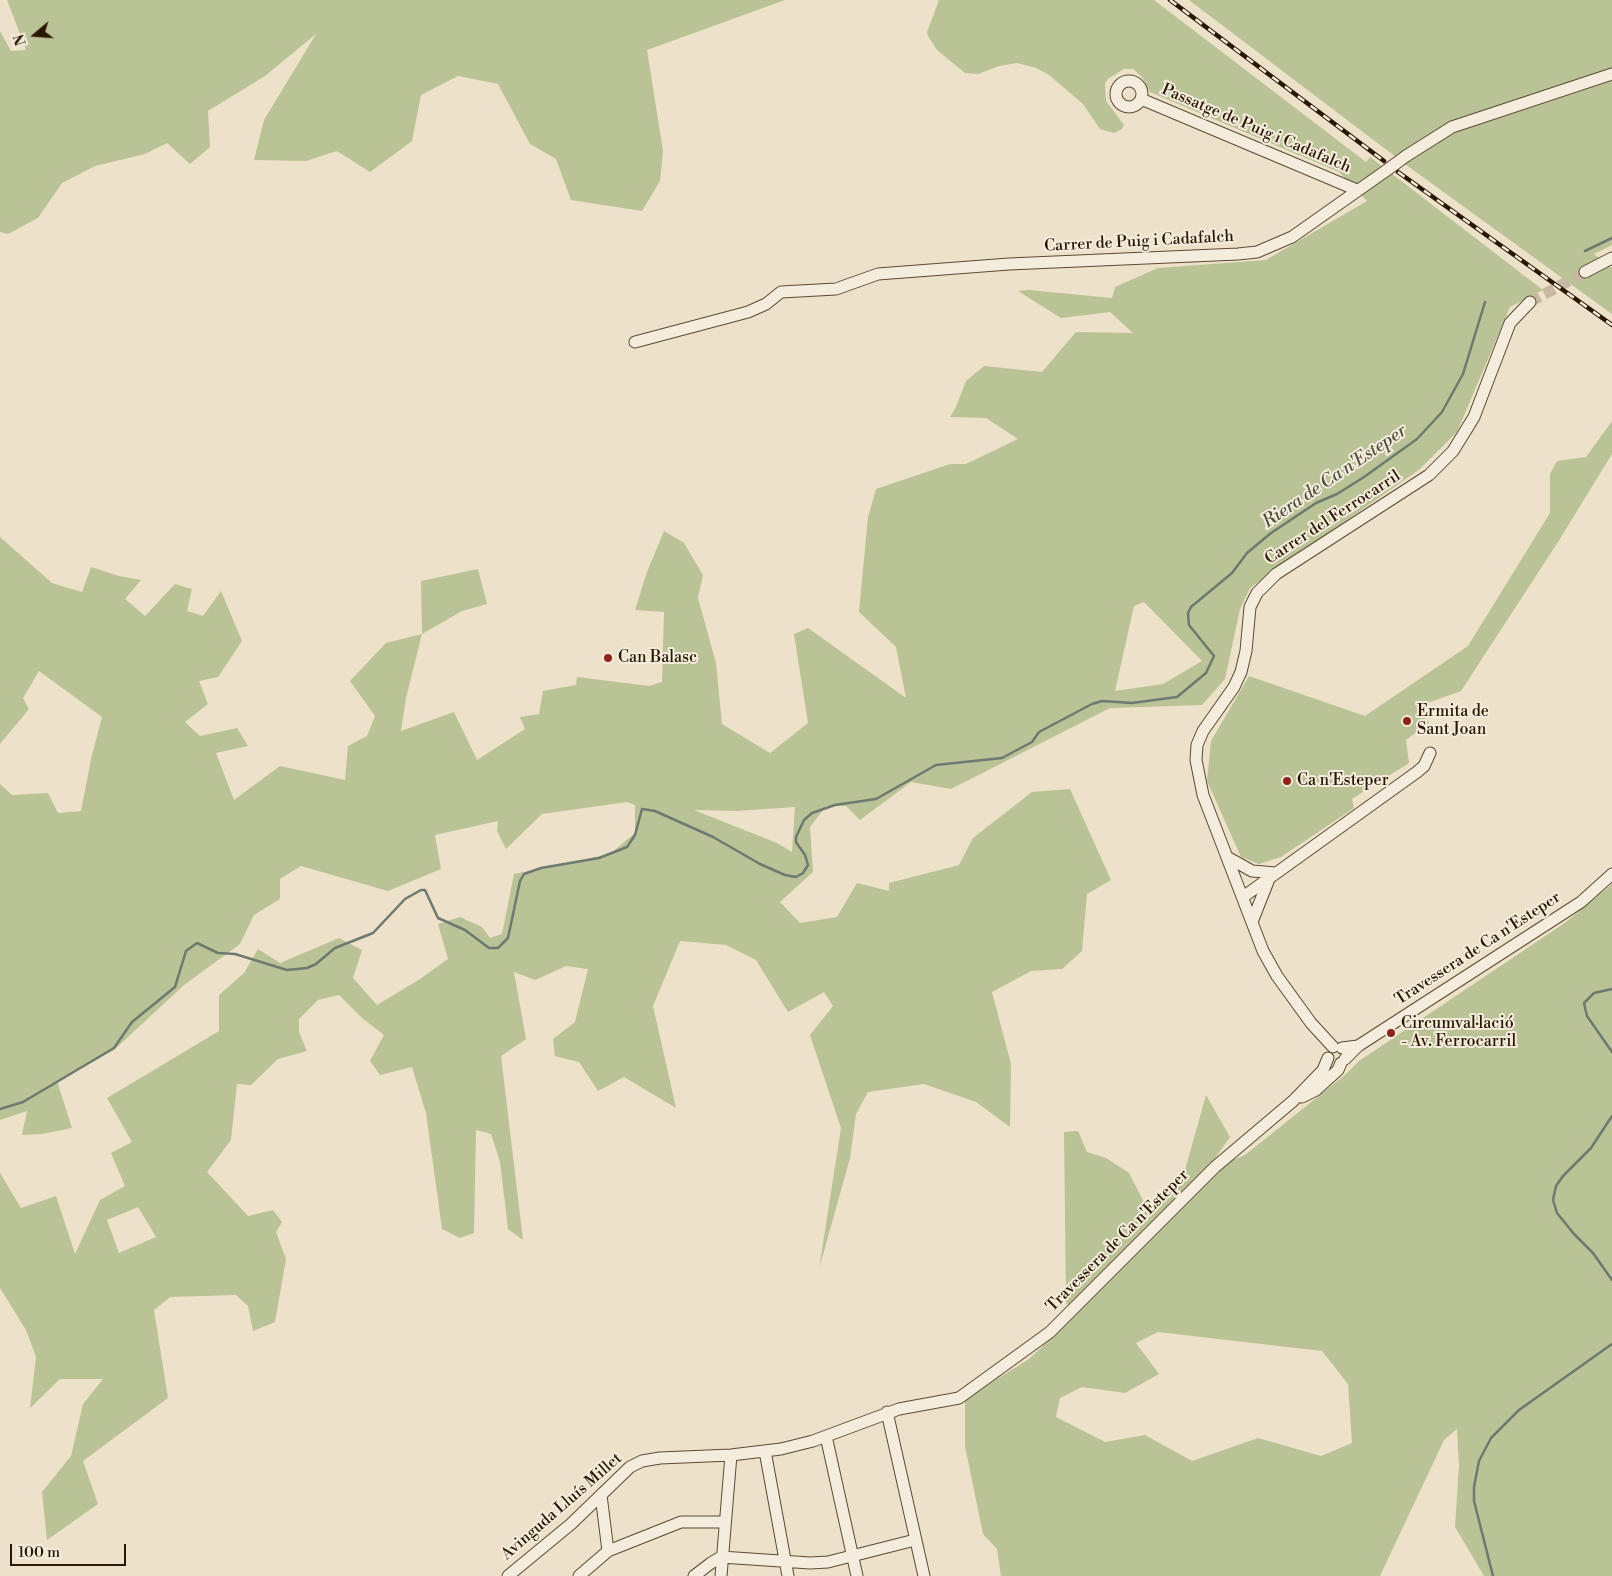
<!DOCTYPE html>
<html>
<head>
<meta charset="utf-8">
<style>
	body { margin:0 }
	#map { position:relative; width:1612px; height:1576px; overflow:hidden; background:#eee1c9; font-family:"Libre Bodoni",serif }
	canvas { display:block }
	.north { position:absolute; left:10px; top:10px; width:50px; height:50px; -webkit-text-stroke:4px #f4ecdc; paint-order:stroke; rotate:252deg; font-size:14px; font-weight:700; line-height:20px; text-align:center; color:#2a1701 }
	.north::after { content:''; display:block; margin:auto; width:18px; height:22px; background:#2a1701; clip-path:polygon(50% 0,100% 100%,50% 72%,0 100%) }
	.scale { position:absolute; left:10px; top:1544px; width:116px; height:22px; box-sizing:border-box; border:2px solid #2a1701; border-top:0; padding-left:6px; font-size:15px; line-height:18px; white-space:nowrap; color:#2a1701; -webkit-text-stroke:4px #f4ecdc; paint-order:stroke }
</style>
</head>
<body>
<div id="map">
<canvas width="1612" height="1576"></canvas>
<div class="north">N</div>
<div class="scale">100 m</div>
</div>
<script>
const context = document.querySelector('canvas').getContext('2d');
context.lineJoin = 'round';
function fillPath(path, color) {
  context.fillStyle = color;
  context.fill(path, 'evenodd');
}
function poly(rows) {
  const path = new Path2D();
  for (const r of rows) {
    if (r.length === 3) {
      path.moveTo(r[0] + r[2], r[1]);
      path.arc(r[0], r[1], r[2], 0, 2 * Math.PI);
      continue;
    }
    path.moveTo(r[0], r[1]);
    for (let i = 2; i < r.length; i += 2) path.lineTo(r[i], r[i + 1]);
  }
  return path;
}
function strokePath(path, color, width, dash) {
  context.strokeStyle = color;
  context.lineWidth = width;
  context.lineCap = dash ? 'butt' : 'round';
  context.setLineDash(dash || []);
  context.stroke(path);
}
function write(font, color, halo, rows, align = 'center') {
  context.font = font + ' "Libre Bodoni",serif';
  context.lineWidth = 4;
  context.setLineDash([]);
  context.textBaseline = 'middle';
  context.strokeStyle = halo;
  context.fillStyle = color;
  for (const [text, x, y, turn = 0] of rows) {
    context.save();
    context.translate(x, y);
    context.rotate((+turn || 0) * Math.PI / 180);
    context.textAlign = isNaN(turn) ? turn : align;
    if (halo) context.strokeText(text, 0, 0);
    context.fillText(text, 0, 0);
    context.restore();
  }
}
fillPath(poly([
	[7,0,785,0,647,50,663,151,660,181,642,211,571,200,556,159,530,144,498,84,458,76,421,95,412,141,370,172,337,151,306,161,254,160,264,120,316,34,265,76,208,111,210,147,190,164,167,143,145,154,95,166,62,183,38,218,8,234,0,232,0,31,11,51,26,50],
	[939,0,1154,0,1366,162,1370,157,1543,290,1510,307,1457,432,1420,469,1250,588,1240,609,1225,679,1202,705,1110,708,951,789,911,782,860,820,846,806,826,806,810,827,813,872,780,902,800,923,837,917,857,883,889,891,889,883,959,865,973,838,1032,792,1070,789,1111,880,1087,894,1082,951,1062,969,1031,971,992,992,1011,1064,1010,1127,976,1102,924,1084,868,1092,856,1114,850,1158,819,1269,841,1128,810,1035,833,1006,824,992,788,1012,756,960,726,945,680,941,653,1006,676,1108,624,1077,598,1091,579,1062,555,1056,553,1039,575,1022,588,969,566,966,535,980,514,972,526,1039,501,1056,523,1240,508,1229,500,1162,491,1134,476,1130,474,1233,460,1238,442,1229,426,1113,412,1067,380,1075,370,1061,384,1035,362,1018,339,995,318,1000,299,1019,299,1032,307,1051,278,1059,251,1085,237,1084,231,1140,207,1172,248,1216,273,1210,282,1222,276,1232,286,1259,275,1322,253,1331,248,1306,236,1295,170,1297,154,1310,168,1398,83,1461,98,1504,47,1540,42,1492,71,1456,83,1404,103,1379,60,1379,30,1408,36,1357,26,1330,0,1288,0,1173,21,1208,56,1196,75,1254,100,1200,125,1186,111,1153,132,1142,107,1098,219,1031,219,995,244,973,258,949,280,963,339,938,362,950,353,978,377,1005,420,979,448,959,438,924,460,917,482,927,490,938,502,934,514,874,610,854,635,833,635,805,627,802,542,814,506,849,497,831,498,821,435,835,441,869,388,891,301,866,280,879,280,899,254,915,240,944,184,985,114,1050,57,1081,72,1128,42,1134,22,1135,27,1111,0,1120,0,784,12,795,48,793,58,813,81,811,91,759,102,717,39,671,23,698,29,709,0,744,0,537,52,583,82,592,91,567,119,576,141,580,125,599,145,616,175,584,192,589,187,611,203,616,221,591,242,641,218,677,199,681,208,704,185,722,200,736,237,728,248,746,216,753,234,800,280,766,345,780,348,746,367,736,375,716,350,681,386,643,422,634,421,581,478,569,487,604,462,611,422,634,406,698,401,731,454,712,477,760,525,729,520,717,539,714,543,691,576,685,577,677,649,686,662,682,664,612,635,610,647,572,664,531,684,543,703,575,698,598,716,663,722,724,770,753,808,723,794,634,808,628,906,698,896,647,859,612,868,517,876,489,950,464,966,464,1018,439,986,418,950,417,956,407,966,381,984,366,1042,372,1076,332,1133,333,1110,312,1061,318,1018,291,1029,290,1112,298,1115,287,1158,268,1266,260,1367,201,1339,172,1150,92,1142,77,1133,69,1124,69,1108,79,1105,83,1106,101,1124,125,1122,129,1114,133,1100,129,1083,104,1049,75,1036,68,1017,63,999,66,978,74,965,73,937,50,928,36,927,32],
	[1144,602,1202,661,1163,684,1115,691,1134,606],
	[795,807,792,852,777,843,694,810,737,811],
	[138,1207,156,1237,119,1253,107,1220],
	[1189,0,1612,0,1612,245,1594,254,1612,268,1612,314,1409,167],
	[1612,421,1612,454,1558,542,1461,691,1416,707,1429,723,1406,740,1409,763,1352,799,1354,808,1281,857,1259,864,1241,857,1207,781,1211,741,1249,676,1365,716,1468,646,1550,513,1550,474,1557,461,1586,457],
	[1612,884,1612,1576,1484,1576,1455,1527,1459,1465,1457,1429,1444,1440,1380,1576,1001,1576,997,1549,983,1534,965,1446,965,1399,1029,1359,1078,1313,1066,1303,1064,1132,1078,1131,1087,1152,1106,1158,1129,1173,1150,1214,1182,1181,1206,1095,1230,1137,1206,1171,1245,1155,1345,1075,1359,1061,1566,922],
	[1158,1332,1322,1351,1348,1384,1352,1443,1321,1456,1258,1438,1192,1461,1145,1435,1105,1442,1056,1417,1060,1398,1082,1387,1125,1393,1159,1374,1136,1343]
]), '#b9c396');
strokePath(poly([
	[1585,251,1612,238],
	[1612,989,1594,993,1584,1003,1587,1016,1612,1052],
	[0,1109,23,1102,114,1048,132,1022,175,987,186,951,197,943,218,953,235,954,287,970,307,968,316,964,335,948,373,933,405,899,421,890,425,890,438,918,465,930,489,948,498,948,508,938,520,881,524,874,541,868,599,858,627,847,635,835,642,809,655,811,713,837,760,864,785,875,796,877,803,873,808,865,805,855,796,842,796,837,804,820,812,813,835,805,876,799,936,765,1002,758,1032,742,1039,732,1092,704,1102,701,1132,703,1177,697,1206,673,1214,656,1189,625,1188,613,1191,607,1232,573,1247,553,1271,533,1316,503,1337,494,1364,477,1417,439,1442,412,1463,374,1485,302],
	[1612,1116,1591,1148,1563,1176,1556,1186,1553,1200,1557,1213,1574,1234,1593,1253,1612,1280],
	[1493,1576,1474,1501,1474,1487,1479,1461,1491,1438,1519,1410,1612,1344]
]), '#6d7a71', 2.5);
strokePath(poly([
	[1530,302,1585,272]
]), '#c7b9a1', 11, [11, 5.5]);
const minor = poly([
	[1129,94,13],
	[1141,99,1357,190],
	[1406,156,1452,127,1612,74],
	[1585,272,1612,258],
	[635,342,748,312,766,304,781,292,836,289,878,274,1009,264,1238,254,1257,252,1292,237,1387,170],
	[1227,857,1252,871,1276,873],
	[1243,897,1417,772,1424,766,1430,753],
	[1252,922,1269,879],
	[1333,1047,1311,1023,1277,976,1263,951,1203,795,1196,760,1197,745,1203,731,1234,687,1241,672,1246,651,1250,607,1257,593,1276,574,1429,475,1453,451,1474,417,1510,323,1530,302],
	[1342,1048,1358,1046],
	[1345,1059,1358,1046,1581,902,1612,874],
	[1302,1097,1316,1090,1338,1070,1341,1063],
	[887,1412,924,1576],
	[826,1436,857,1576],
	[765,1451,788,1576],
	[601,1495,608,1551],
	[508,1576,571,1524,630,1467,642,1461,660,1458,731,1455,781,1449,813,1441,899,1409,959,1398,1050,1332,1215,1167,1293,1101,1323,1070,1328,1058],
	[579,1576,608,1551,681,1522,725,1522],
	[694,1576,711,1563,721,1557,810,1563,828,1562,915,1540],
	[721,1576,731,1455]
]);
strokePath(minor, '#5b4a33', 13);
strokePath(minor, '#f4ecdc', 11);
const rail = poly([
	[1170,0,1384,161],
	[1398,172,1612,325]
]);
strokePath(rail, '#2a1701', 4.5);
strokePath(rail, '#f4ecdc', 2.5, [8]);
const minorBridge = poly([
	[1387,170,1406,156]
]);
strokePath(minorBridge, '#5b4a33', 13, []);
strokePath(minorBridge, '#f4ecdc', 11);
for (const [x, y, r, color] of [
	[608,658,5,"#8f2418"],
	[1407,721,5,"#8f2418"],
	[1287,781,5,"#8f2418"],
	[1391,1033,5,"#8f2418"]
]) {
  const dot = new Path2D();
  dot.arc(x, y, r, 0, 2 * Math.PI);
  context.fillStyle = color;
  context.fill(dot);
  strokePath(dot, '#f4ecdc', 2);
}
write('16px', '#2a1701', '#f4ecdc', [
	["Passatge de Puig i Cadafalch",1256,129,23],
	["Carrer de Puig i Cadafalch",1139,242,-3],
	["Carrer del Ferrocarril",1333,518,-33],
	["Travessera de Ca n'Esteper",1478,949,-33],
	["Travessera de Ca n'Esteper",1118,1241,-45],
	["Avinguda Lluís Millet",562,1507,-41]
]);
write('16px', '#2a1701', '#f4ecdc', [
	["Can Balasc",618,658],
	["Ermita de",1417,712],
	["Sant Joan",1417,730],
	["Ca n'Esteper",1297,781],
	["Circumval·lació",1401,1024],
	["- Av. Ferrocarril",1401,1042]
], 'left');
write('italic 18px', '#515142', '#f4ecdc', [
	["Riera de Ca n'Esteper",1335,477,-34]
]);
</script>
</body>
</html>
